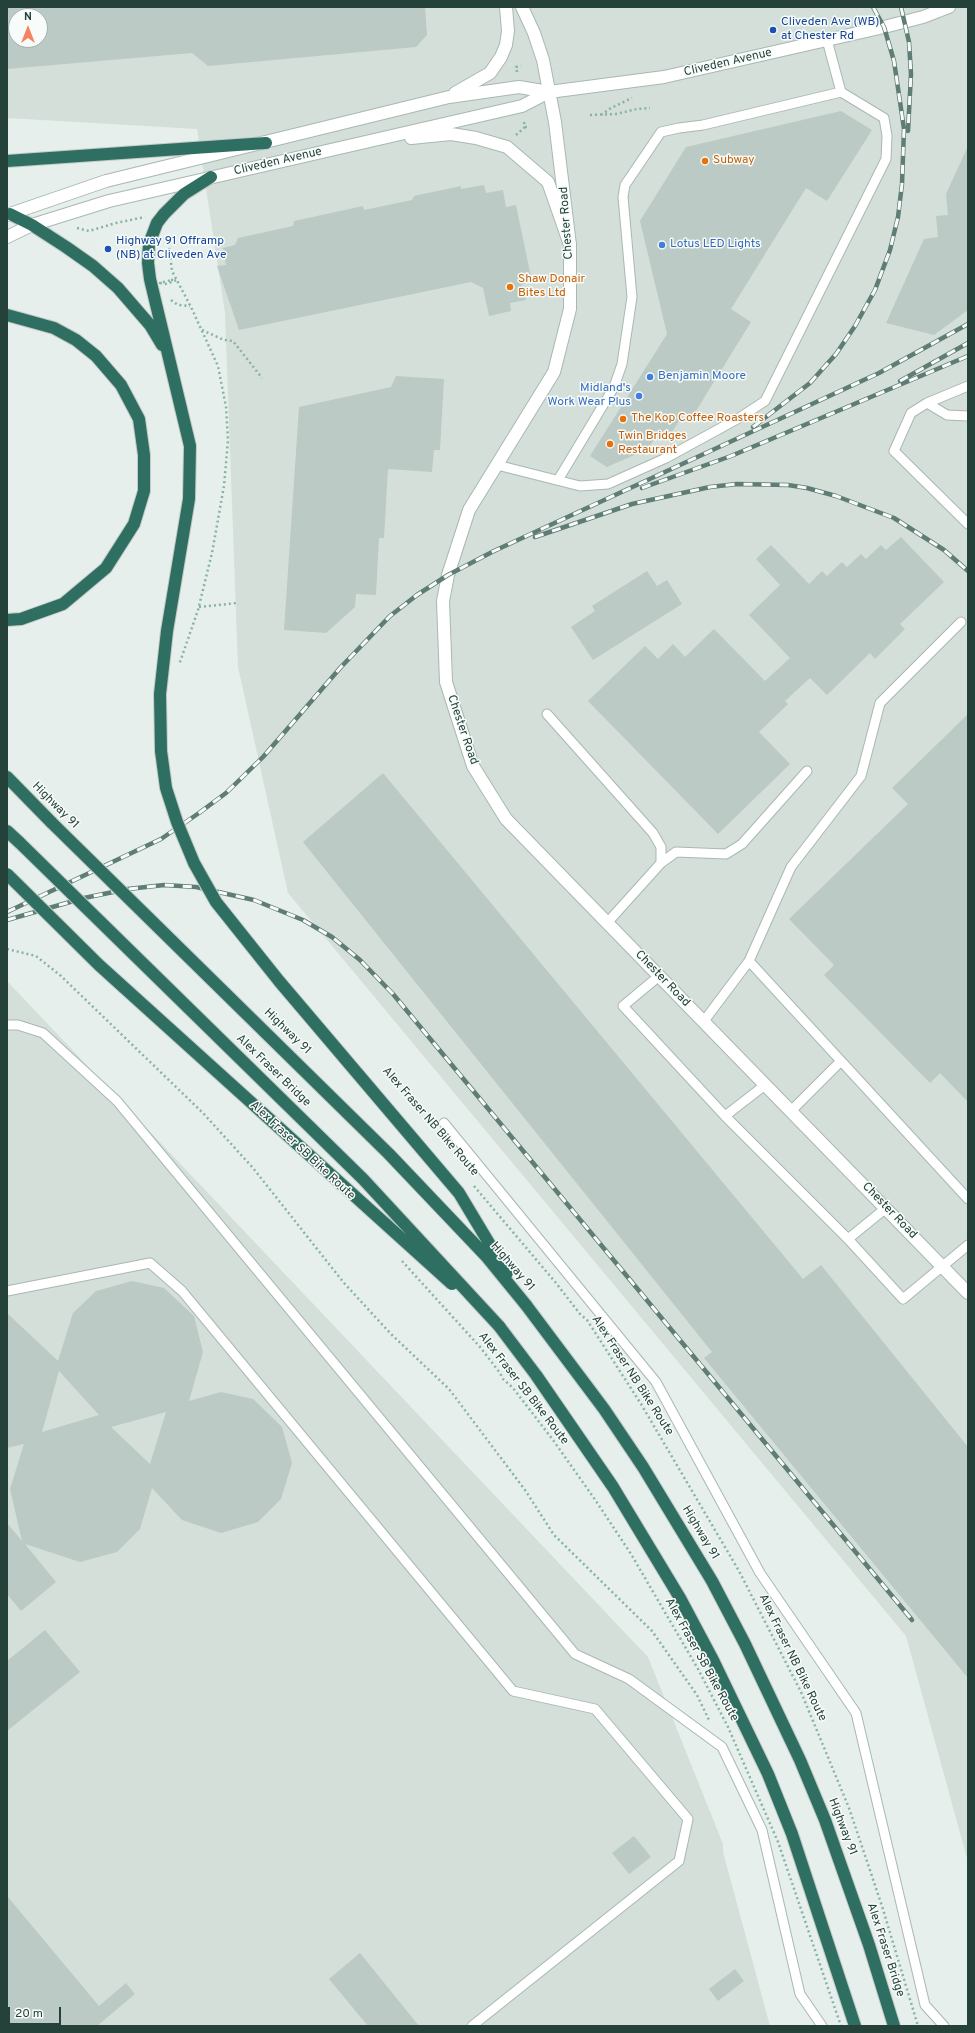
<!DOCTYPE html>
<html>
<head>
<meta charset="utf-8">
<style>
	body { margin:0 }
	#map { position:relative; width:975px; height:2033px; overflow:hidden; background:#e6efeb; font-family:Overpass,sans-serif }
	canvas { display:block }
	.frame { position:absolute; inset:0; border:8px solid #24423a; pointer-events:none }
	.north { position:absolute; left:8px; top:8px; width:40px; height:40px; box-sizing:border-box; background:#f7fbf9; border:1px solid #a3b1ad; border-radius:50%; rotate:0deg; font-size:11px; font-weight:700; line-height:16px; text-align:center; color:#24423a }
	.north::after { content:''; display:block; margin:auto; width:14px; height:18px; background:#f4845f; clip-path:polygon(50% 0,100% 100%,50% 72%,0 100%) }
	.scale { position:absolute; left:8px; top:2007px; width:53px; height:18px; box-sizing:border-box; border:2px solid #24423a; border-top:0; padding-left:5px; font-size:12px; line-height:14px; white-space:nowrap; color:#24423a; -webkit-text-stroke:3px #f7fbf9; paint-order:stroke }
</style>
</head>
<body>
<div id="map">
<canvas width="975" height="2033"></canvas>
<div class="frame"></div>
<div class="north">N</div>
<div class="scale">20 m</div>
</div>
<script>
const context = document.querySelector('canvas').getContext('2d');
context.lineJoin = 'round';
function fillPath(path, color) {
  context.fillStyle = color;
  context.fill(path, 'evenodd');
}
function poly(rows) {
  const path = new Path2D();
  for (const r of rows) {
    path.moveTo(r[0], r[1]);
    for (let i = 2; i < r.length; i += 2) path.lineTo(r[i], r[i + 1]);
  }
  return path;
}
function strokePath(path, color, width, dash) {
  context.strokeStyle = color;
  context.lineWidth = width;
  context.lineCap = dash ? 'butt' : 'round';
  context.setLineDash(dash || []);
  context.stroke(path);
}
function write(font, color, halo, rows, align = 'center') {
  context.font = font + ' Overpass,sans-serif';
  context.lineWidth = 3;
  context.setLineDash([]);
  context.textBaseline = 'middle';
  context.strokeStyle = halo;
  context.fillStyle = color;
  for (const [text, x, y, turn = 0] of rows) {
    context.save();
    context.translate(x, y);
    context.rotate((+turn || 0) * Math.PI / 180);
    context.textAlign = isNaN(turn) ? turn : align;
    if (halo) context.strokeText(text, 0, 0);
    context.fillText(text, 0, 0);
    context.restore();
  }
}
fillPath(poly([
	[7,7,968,7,968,1862,906,1636,288,893,238,667,225,313,197,129,7,118],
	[16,16,40,16,40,40,16,40],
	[7,981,648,1657,723,1844,723,1852,770,2026,7,2026]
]), '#d4dfda');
fillPath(poly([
	[7,7,425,7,427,35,416,47,208,66,192,53,7,69],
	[16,16,40,16,40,40,16,40],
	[841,111,872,130,827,201,806,188,731,309,751,322,691,419,683,414,668,439,658,433,648,449,607,467,590,456,667,334,640,221,686,147],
	[968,146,968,310,934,335,886,323,924,239,938,237,936,216,948,215,946,194],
	[484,185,486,193,503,190,506,207,516,205,532,282,522,284,526,300,510,303,511,311,489,316,483,288,471,282,239,330,217,266,226,265,223,248,235,245,238,238,293,226,294,221,363,206,364,210,412,200,414,196,461,186,461,189],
	[396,376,444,379,440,450,434,450,432,472,388,469,384,538,379,538,376,595,356,594,355,607,326,633,284,630,299,407,391,387],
	[901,537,944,582,900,624,905,629,875,659,870,653,827,695,810,678,785,701,788,704,759,732,790,764,718,834,588,701,645,646,658,659,673,644,685,657,714,629,765,681,790,658,749,615,780,585,756,559,771,545,809,584,822,571,827,576,842,562,847,567,861,554,866,559,881,545,886,550],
	[647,571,657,586,667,580,682,604,593,660,571,627,595,611,592,606],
	[968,714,968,1102,940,1073,930,1083,824,975,834,965,789,919,908,804,892,788],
	[383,773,803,1279,821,1265,968,1447,968,1678,704,1358,712,1352,303,842],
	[132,1281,164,1288,194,1316,203,1352,189,1401,221,1392,253,1399,282,1427,292,1463,281,1499,258,1522,221,1533,182,1520,152,1488,140,1529,117,1552,80,1562,25,1544,56,1582,21,1611,7,1594,7,1523,22,1541,10,1489,24,1444,7,1448,7,1313,58,1361,73,1313,96,1291],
	[59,1371,99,1415,42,1432],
	[166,1412,150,1464,111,1427],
	[45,1630,80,1672,7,1731,7,1661],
	[634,1836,651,1857,629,1874,612,1853],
	[7,1896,99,2006,126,1983,135,1994,97,2026,7,2026],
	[360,1953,419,2026,368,2026,329,1979],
	[735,1969,744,1981,718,2001,709,1989]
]), '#bbcac4');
const service = poly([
	[968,386,927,403,911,413,894,451,968,524],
	[927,403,947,415,968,416],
	[497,465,580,486,608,484,666,458,739,418,765,401,886,159,887,136,884,118,841,92,827,40],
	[558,480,614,387,622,364,632,297,623,197,625,185,661,132,679,128,703,125,841,92],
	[547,714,653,833,661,847,661,863],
	[607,923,661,863,676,852,726,854,742,844,807,771],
	[749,961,968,1199],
	[659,976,623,1006,725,1116],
	[704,1021,749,961,791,867,861,776,880,703,961,622],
	[7,1025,18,1025,43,1033,117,1101,575,1654,629,1679,722,1747,762,1830,800,1994,822,2026],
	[765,1085,725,1116,848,1239,886,1208],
	[791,1111,840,1062],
	[444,1123,656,1382,760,1573,856,1713,925,2005,944,2026],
	[848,1239,903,1299,968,1245],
	[7,1291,150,1263,182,1291,513,1691,595,1709,688,1819,679,1861,472,2026]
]);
const minor = poly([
	[522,7,534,33,543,60,555,122,570,245,570,309,554,372,469,510,448,575,443,601,446,682,473,766,506,819,968,1293]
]);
const tertiary = poly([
	[455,93,490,73,501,57,506,45,508,31,506,7],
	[411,138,451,134,476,138,507,147,548,182,570,245],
	[7,215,106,181,449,97,519,87,549,92,664,77,884,27,923,17,949,7],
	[7,237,32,225,109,201,522,106,549,92]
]);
const motorway = poly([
	[7,161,266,143],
	[10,214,32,225,66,247,93,266,118,288,150,325,162,345],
	[7,315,54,328,76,340,96,356,121,385,139,419,144,455,144,491,134,524,106,568,63,604,21,619,7,620],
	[161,751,160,694,167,631,189,499,190,446,150,279,148,263,149,244,157,223,164,214,184,194,211,177],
	[7,777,52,823],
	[7,831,20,843],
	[526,1305,604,1409,643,1467,712,1581,745,1644,800,1760,825,1820,869,1945,894,2026],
	[499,1326,536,1375,613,1487,680,1598,713,1660,768,1774,792,1834,855,2026]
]);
strokePath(service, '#a8b8b2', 11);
strokePath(minor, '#a8b8b2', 14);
strokePath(tertiary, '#a8b8b2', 14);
strokePath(motorway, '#c2cac8', 14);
strokePath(poly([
	[517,72,516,67,521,66],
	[590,115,616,114,637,109,650,108],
	[601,115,611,108,632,98],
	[524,122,525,127,528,127],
	[516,135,525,127],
	[77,228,89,231,116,223,145,217],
	[168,238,172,271,191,307,218,366,226,407,228,440,224,486,212,553,198,610,179,665],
	[171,280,176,280,167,284,160,283,171,280],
	[171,300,178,305,190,306],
	[202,330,224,340,233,341,262,378],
	[199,607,237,603],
	[7,909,10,911],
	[7,949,36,956,61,976,203,1113,253,1168,344,1283,391,1334,449,1389,525,1490,554,1535,652,1631,697,1695,709,1720]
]), '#86b3a5', 2.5, [2, 3]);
strokePath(service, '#fff', 9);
strokePath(minor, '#fff', 12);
strokePath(tertiary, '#fff', 12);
strokePath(motorway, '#2f6f62', 12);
const rail = poly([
	[901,7,909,42,911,74,908,131],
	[900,381,968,343],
	[753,427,810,383,836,354,855,326,875,290,890,250,898,217,902,184,904,129,894,61,884,27,873,7],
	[642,488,731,456,968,356],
	[535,537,632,504,710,487,737,484,788,485,807,488,836,496,894,518,944,550,968,571],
	[7,912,161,839,199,813,226,793,263,757,341,667,390,616,417,595,448,575,494,551,879,373,968,324],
	[7,920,84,898,128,889,164,885,196,887,254,900,303,920,332,937,360,960,393,994,912,1620]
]);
strokePath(rail, '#5f7d75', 4.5);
strokePath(rail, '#f7fbf9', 3, [9]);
const motorwayBridge = poly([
	[161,751,166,788,177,822,194,863,216,902,279,981,459,1193,507,1273],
	[52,823,389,1154,486,1256,526,1305],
	[20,843,363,1179,499,1326],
	[7,874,99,965,452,1284]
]);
strokePath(motorwayBridge, '#c2cac8', 14, []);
strokePath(poly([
	[474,1186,556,1283,580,1314,587,1320,641,1404,739,1571,801,1692,849,1808,882,1906,918,2026],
	[402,1261,480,1347,500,1373,503,1379,513,1388,553,1440,596,1501,631,1554,698,1669,728,1727,778,1842,841,2026]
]), '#86b3a5', 2.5, [2, 3]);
strokePath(motorwayBridge, '#2f6f62', 12);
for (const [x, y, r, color] of [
	[773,30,4,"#1a4fb4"],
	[705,161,4,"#e8710a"],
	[662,245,4,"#3f7fe0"],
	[108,249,4,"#1a4fb4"],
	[510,287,4,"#e8710a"],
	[650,377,4,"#3f7fe0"],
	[639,396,4,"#3f7fe0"],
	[623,419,4,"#e8710a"],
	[610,444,4,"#e8710a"]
]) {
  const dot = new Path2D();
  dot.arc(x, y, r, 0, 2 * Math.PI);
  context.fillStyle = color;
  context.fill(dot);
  strokePath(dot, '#f7fbf9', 1.5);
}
write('12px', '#164399', '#f7fbf9', [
	["Cliveden Ave (WB)",781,23],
	["at Chester Rd",781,37],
	["Highway 91 Offramp",116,242],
	["(NB) at Cliveden Ave",116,256]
], 'left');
write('12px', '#24423a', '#f7fbf9', [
	["Cliveden Avenue",728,63,-13],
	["Cliveden Avenue",278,162,-13],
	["Chester Road",567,223,-94],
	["Chester Road",462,730,71],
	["Highway 91",55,806,45],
	["Chester Road",662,979,46],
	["Highway 91",287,1032,44],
	["Alex Fraser Bridge",273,1071,44],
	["Alex Fraser NB Bike Route",430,1122,49],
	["Alex Fraser SB Bike Route",302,1151,43],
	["Chester Road",889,1211,46],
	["Highway 91",512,1267,49],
	["Alex Fraser NB Bike Route",632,1376,57],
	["Alex Fraser SB Bike Route",523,1389,52],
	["Highway 91",700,1533,59],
	["Alex Fraser NB Bike Route",792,1658,64],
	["Alex Fraser SB Bike Route",701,1660,61],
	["Highway 91",842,1827,69],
	["Alex Fraser Bridge",885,1950,72]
]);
write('12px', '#c56008', '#f7fbf9', [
	["Subway",713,161],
	["Shaw Donair",518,280],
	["Bites Ltd",518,294],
	["The Kop Coffee Roasters",631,419],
	["Twin Bridges",618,437],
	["Restaurant",618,451]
], 'left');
write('12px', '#366cbe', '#f7fbf9', [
	["Lotus LED Lights",670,245],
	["Benjamin Moore",658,377],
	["Midland's",631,389,"right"],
	["Work Wear Plus",631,403,"right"]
], 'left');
</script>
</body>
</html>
